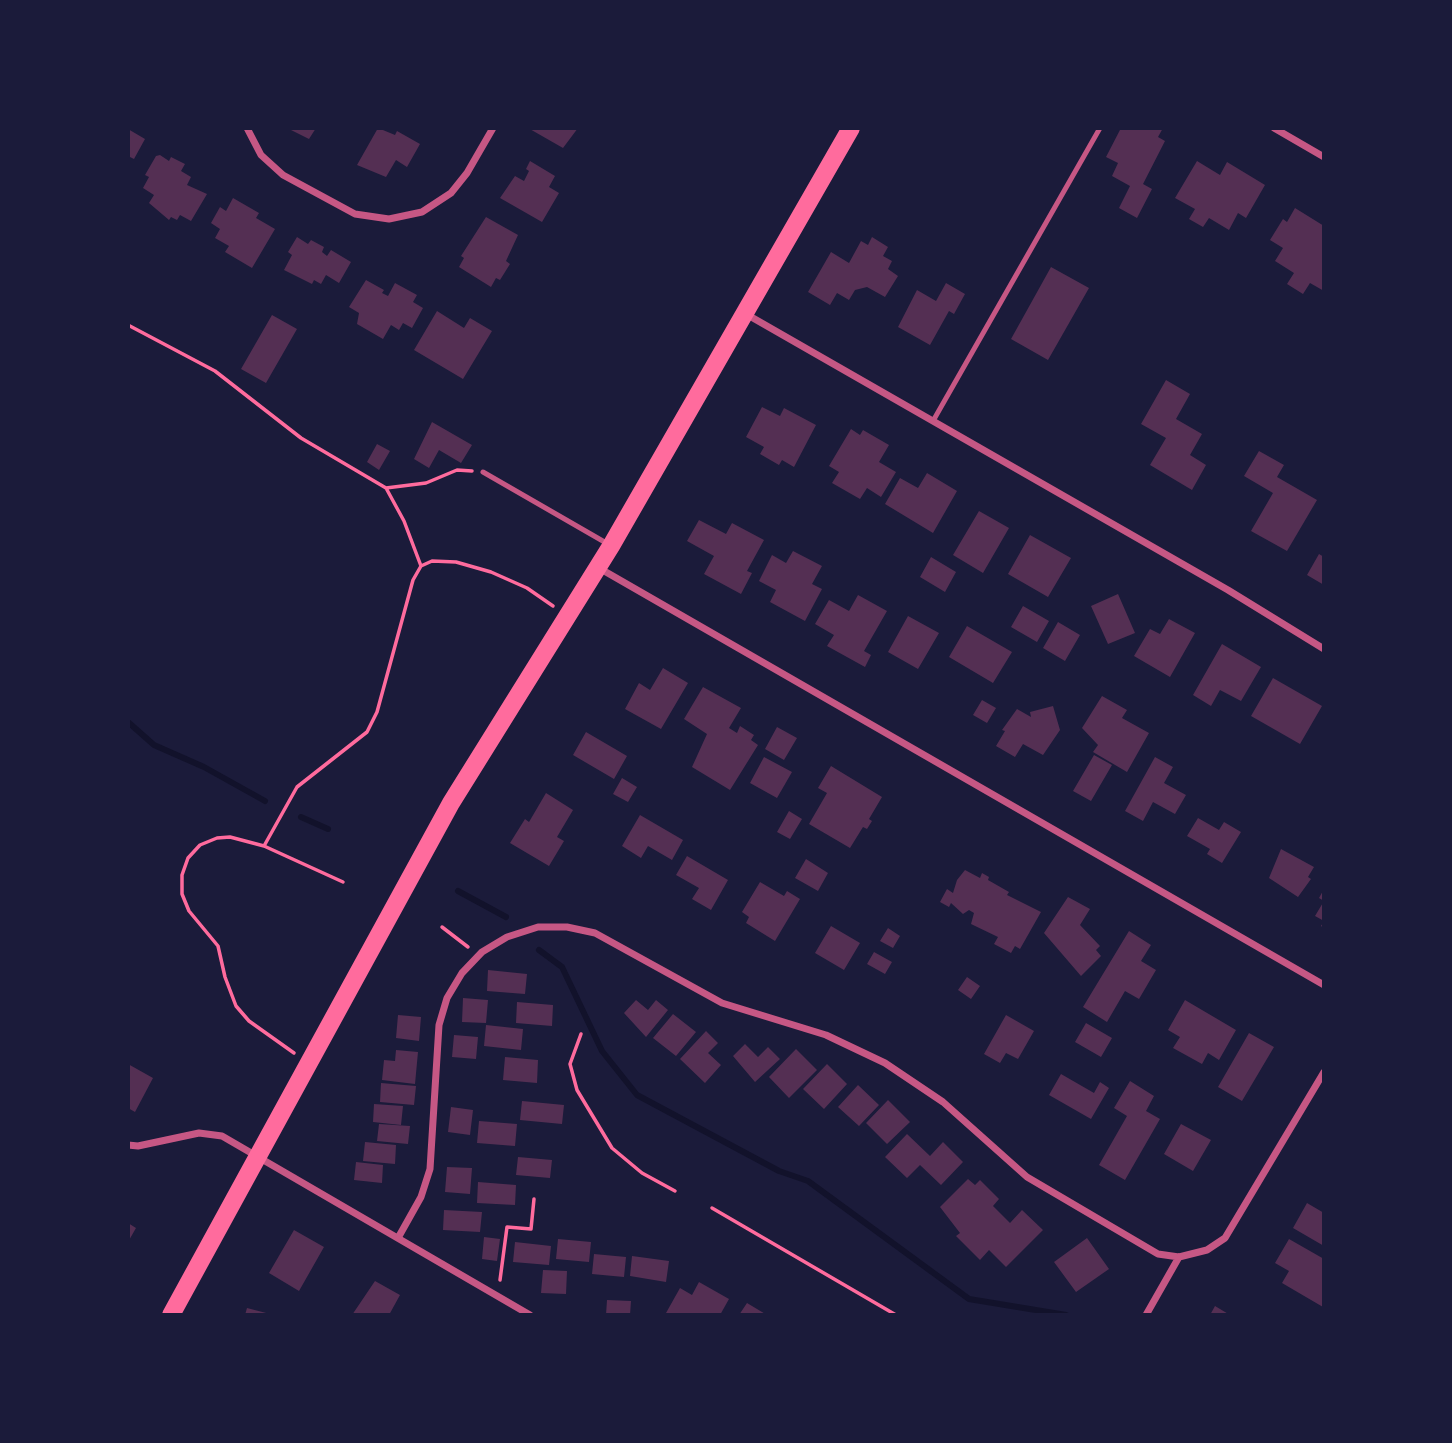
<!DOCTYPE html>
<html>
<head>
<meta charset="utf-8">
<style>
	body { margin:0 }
	#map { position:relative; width:1452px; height:1443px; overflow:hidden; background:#1b1b3a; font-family:"Fira Sans Condensed",sans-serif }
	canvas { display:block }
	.frame { position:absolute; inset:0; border:130px solid #1b1b3a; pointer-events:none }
</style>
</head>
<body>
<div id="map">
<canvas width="1452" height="1443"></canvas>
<div class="frame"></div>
</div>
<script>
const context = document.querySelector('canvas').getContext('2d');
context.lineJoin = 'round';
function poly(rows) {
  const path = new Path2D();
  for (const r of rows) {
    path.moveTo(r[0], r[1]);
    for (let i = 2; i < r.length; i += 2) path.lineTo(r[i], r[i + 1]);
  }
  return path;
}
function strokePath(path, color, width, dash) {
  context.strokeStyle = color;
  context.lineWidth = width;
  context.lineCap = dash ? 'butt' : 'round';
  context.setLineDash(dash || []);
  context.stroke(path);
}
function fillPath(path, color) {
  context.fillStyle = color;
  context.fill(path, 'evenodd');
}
strokePath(poly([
	[128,722,154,745,204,767,265,801],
	[301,817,328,829],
	[458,891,506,917],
	[539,950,562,967,602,1051,637,1095,779,1171,808,1181,969,1299,1066,1315]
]), '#12122b', 6);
fillPath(poly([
	[287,128,316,128,309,139],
	[378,128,395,135,397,131,420,144,407,167,396,160,386,177,357,165],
	[528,128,578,128,563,148],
	[1121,128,1163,128,1158,137,1165,141,1143,184,1152,189,1137,218,1119,208,1130,186,1112,176,1118,163,1106,157],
	[128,129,145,139,134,159,128,156],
	[160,155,169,161,171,157,185,164,181,171,191,177,187,185,207,194,191,221,180,215,177,220,171,217,169,220,149,203,154,195,143,188,149,177,145,175,156,156],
	[530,161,555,176,549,187,559,193,542,222,500,198,515,176,524,181,529,171,526,169],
	[1197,161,1220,175,1227,162,1265,185,1246,218,1238,213,1229,230,1209,218,1203,227,1189,219,1195,209,1175,198],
	[233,198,259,213,256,218,275,229,252,268,225,252,229,246,215,238,220,229,211,223,220,207,226,211],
	[1295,208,1324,226,1324,291,1310,283,1303,294,1287,284,1294,273,1275,261,1283,248,1270,240,1283,219,1287,222],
	[486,217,518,235,506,261,510,264,500,280,496,278,491,287,459,267,464,258,461,256],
	[297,237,308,244,311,240,324,247,322,252,327,256,331,250,351,262,339,283,326,275,321,284,314,280,312,284,284,270,292,255,288,252],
	[872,237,888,247,883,256,892,261,888,269,898,276,885,297,867,287,855,290,849,300,837,293,830,305,808,292,831,252,849,263,861,241,868,245],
	[1051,267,1089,288,1048,360,1011,339],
	[366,280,384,290,382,293,388,296,395,283,417,295,413,302,423,308,412,328,403,323,399,330,391,325,383,339,357,324,359,313,349,307],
	[946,283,965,294,954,314,949,311,930,345,898,327,917,290,936,301],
	[437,311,464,328,470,318,492,331,463,379,414,350],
	[272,315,297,329,266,383,241,369],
	[1166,380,1190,394,1176,419,1202,434,1190,455,1206,465,1192,490,1150,465,1166,438,1141,424],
	[762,407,780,416,784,408,816,425,794,467,782,460,779,465,760,454,764,447,746,437],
	[432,422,472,445,461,463,439,450,429,468,414,459],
	[851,429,860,435,863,430,889,445,879,462,896,472,881,497,867,488,860,499,832,483,839,472,829,466],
	[377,444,390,451,379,470,367,462],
	[1259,451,1284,465,1277,477,1317,500,1287,551,1251,531,1273,493,1244,476],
	[927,473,957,491,933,533,885,504,900,478,918,488],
	[979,511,1009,528,983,573,953,555],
	[699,520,726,534,732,523,764,540,747,571,752,573,741,594,704,574,714,556,687,541],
	[1030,535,1071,558,1048,597,1008,574],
	[793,551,822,566,812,584,822,589,805,621,770,602,776,590,759,581,772,555,786,563],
	[1319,554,1324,557,1324,585,1307,575],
	[931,557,956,572,945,592,920,577],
	[1118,594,1135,633,1108,644,1091,606],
	[858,595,887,611,864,651,871,655,865,667,827,646,834,635,815,624,829,600,849,611],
	[1023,606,1049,621,1037,642,1011,627],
	[908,616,939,633,918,669,888,652],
	[1169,619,1195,633,1170,677,1134,656,1150,629,1160,634],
	[1058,622,1080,635,1065,661,1043,648],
	[967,626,1012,652,993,683,949,657],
	[1222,644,1261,667,1241,701,1220,690,1211,706,1193,695],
	[663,668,688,683,661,729,625,709,639,683,650,690],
	[1273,678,1322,706,1300,744,1251,716],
	[703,687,741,708,729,728,737,733,740,726,754,735,751,740,758,745,730,790,692,767,707,734,684,719],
	[1102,696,1127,710,1122,718,1149,733,1127,772,1093,752,1098,745,1082,728],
	[982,700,996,708,987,723,973,715],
	[1053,706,1060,730,1043,755,1023,744,1015,757,996,746,1005,731,1002,730,1017,709,1031,717,1030,712],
	[777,727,797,738,784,760,765,749],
	[586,732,627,756,614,779,573,755],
	[1094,755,1112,765,1091,801,1073,791],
	[764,757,792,772,777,798,750,783],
	[1155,757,1173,767,1164,783,1186,795,1175,814,1153,802,1143,821,1125,811],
	[831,766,882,797,869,819,872,821,867,829,863,827,850,848,809,824,827,793,818,788],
	[622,778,637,787,628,802,613,794],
	[546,793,573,810,557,837,564,841,549,866,510,843,525,819,529,822],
	[789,811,802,819,790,839,777,832],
	[640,815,683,840,672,860,648,846,641,858,622,846],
	[1198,818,1219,830,1224,822,1241,832,1222,863,1207,854,1210,849,1187,836],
	[1281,849,1314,867,1308,877,1311,879,1298,897,1269,878],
	[687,856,728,880,711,910,692,899,699,888,676,875],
	[806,859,828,873,818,891,795,878],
	[965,870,980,878,982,873,989,877,988,880,1009,892,1007,895,1041,912,1020,949,1015,946,1011,953,994,944,998,937,971,924,974,913,969,910,963,914,951,903,949,907,940,902,947,889,953,893,957,880],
	[760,882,784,896,787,891,800,899,775,941,746,923,749,917,742,912],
	[1324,889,1324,928,1321,926,1324,921,1315,916,1324,901,1319,898],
	[1068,897,1090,909,1080,925,1100,946,1096,950,1101,956,1081,976,1044,933],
	[831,926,860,943,844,970,815,953],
	[888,928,900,936,893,948,880,941],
	[1129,931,1151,945,1141,961,1156,970,1139,999,1125,991,1107,1022,1083,1007],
	[874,952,892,962,885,974,867,964],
	[488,970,527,974,525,994,487,991],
	[967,977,980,986,971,999,958,990],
	[463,998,488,1000,486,1023,462,1022],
	[636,1000,648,1010,656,1000,668,1010,646,1037,624,1013],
	[1185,1000,1236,1030,1219,1060,1208,1053,1202,1064,1173,1048,1180,1037,1168,1030],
	[517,1002,553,1005,552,1026,516,1023],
	[673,1014,696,1032,676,1056,653,1038],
	[398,1015,421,1017,419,1041,396,1038],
	[1006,1015,1034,1031,1018,1059,1006,1053,1000,1063,984,1054],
	[1086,1023,1112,1038,1101,1057,1075,1042],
	[486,1025,523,1029,521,1050,484,1046],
	[706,1031,718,1043,708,1053,721,1065,705,1083,680,1059],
	[1249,1033,1274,1047,1242,1101,1218,1087],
	[454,1035,478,1037,476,1059,452,1057],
	[745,1044,758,1057,768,1047,780,1059,755,1082,733,1056],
	[796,1049,817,1070,789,1098,769,1077],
	[396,1050,418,1052,415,1084,382,1080,384,1060,395,1061],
	[505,1057,538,1060,537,1083,503,1080],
	[128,1064,153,1078,135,1112,128,1108],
	[827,1064,847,1084,824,1109,803,1089],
	[1061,1074,1094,1093,1100,1082,1109,1088,1091,1119,1049,1095],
	[1130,1081,1154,1096,1146,1111,1160,1119,1125,1180,1099,1165,1127,1116,1114,1108],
	[381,1083,416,1086,414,1105,380,1102],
	[858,1085,879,1105,859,1126,838,1107],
	[888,1100,910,1122,887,1144,866,1123],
	[522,1101,564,1105,562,1124,520,1120],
	[374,1104,403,1106,401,1125,373,1122],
	[451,1107,473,1110,470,1135,448,1132],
	[479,1121,517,1124,515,1146,477,1143],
	[379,1124,410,1126,408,1144,377,1141],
	[1181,1124,1211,1140,1193,1171,1164,1154],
	[907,1134,930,1156,943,1142,963,1162,941,1185,920,1165,907,1178,885,1157],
	[365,1142,396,1145,395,1164,363,1161],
	[518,1157,552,1160,550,1178,516,1175],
	[356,1162,383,1165,382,1183,354,1180],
	[447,1167,472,1168,470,1194,445,1192],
	[968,1179,975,1185,980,1180,999,1199,993,1206,1010,1223,1022,1210,1043,1230,1006,1267,989,1250,980,1260,956,1236,960,1233,940,1207],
	[478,1182,516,1185,515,1205,477,1203],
	[1307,1203,1324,1213,1324,1246,1293,1228],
	[444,1210,482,1212,480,1232,443,1230],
	[128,1223,136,1228,128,1242],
	[294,1230,324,1247,299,1291,269,1273],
	[484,1237,500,1239,497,1261,482,1259],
	[1087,1238,1109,1269,1076,1292,1054,1262],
	[558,1239,591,1242,589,1262,556,1259],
	[1289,1239,1324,1259,1323,1307,1282,1283,1289,1271,1275,1263],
	[515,1242,551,1246,549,1265,513,1262],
	[594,1254,626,1257,624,1277,592,1274],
	[632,1256,669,1261,666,1282,630,1276],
	[543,1270,567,1271,566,1294,541,1293],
	[375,1281,400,1295,389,1315,352,1315],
	[699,1282,729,1299,720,1315,671,1315,666,1313,680,1288,692,1295],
	[607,1300,631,1301,630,1315,606,1315],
	[747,1303,767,1315,739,1315],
	[1215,1306,1230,1315,1210,1315],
	[247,1308,270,1314,270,1315,245,1315]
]), '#542f53');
strokePath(poly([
	[128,325,215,371,301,438,386,488,404,521,421,566],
	[386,488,426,483,457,470,472,471],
	[264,846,297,787,367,732,377,712,413,580,421,566,432,561,456,562,491,572,527,588,553,606],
	[442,927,468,947],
	[581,1034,570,1064,577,1090,612,1148,642,1173,675,1191],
	[294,1053,249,1021,236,1006,225,977,218,946,189,911,182,894,182,875,188,858,200,845,217,838,230,837,264,846,343,882],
	[712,1208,896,1315],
	[500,1280,507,1227,531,1229,534,1199]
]), '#ff6b9d', 3.5);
strokePath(poly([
	[933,421,1100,128],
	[483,472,608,544]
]), '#c65784', 5);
strokePath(poly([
	[247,128,261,155,283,175,355,214,389,219,422,212,451,193,467,173,493,128],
	[1274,128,1324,157],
	[746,314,1228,590,1324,649],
	[599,568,1324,985],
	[128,1145,138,1146,199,1133,222,1136,530,1315],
	[398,1238,421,1197,430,1169,439,1025,447,998,462,973,482,952,507,937,538,927,567,927,595,933,722,1003,826,1035,885,1063,943,1102,1027,1177,1158,1254,1179,1257,1207,1250,1225,1238,1324,1072],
	[1146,1315,1179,1257]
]), '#c65784', 7);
strokePath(poly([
	[171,1315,451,803,611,546,851,128]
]), '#ff6b9d', 18);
</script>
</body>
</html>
